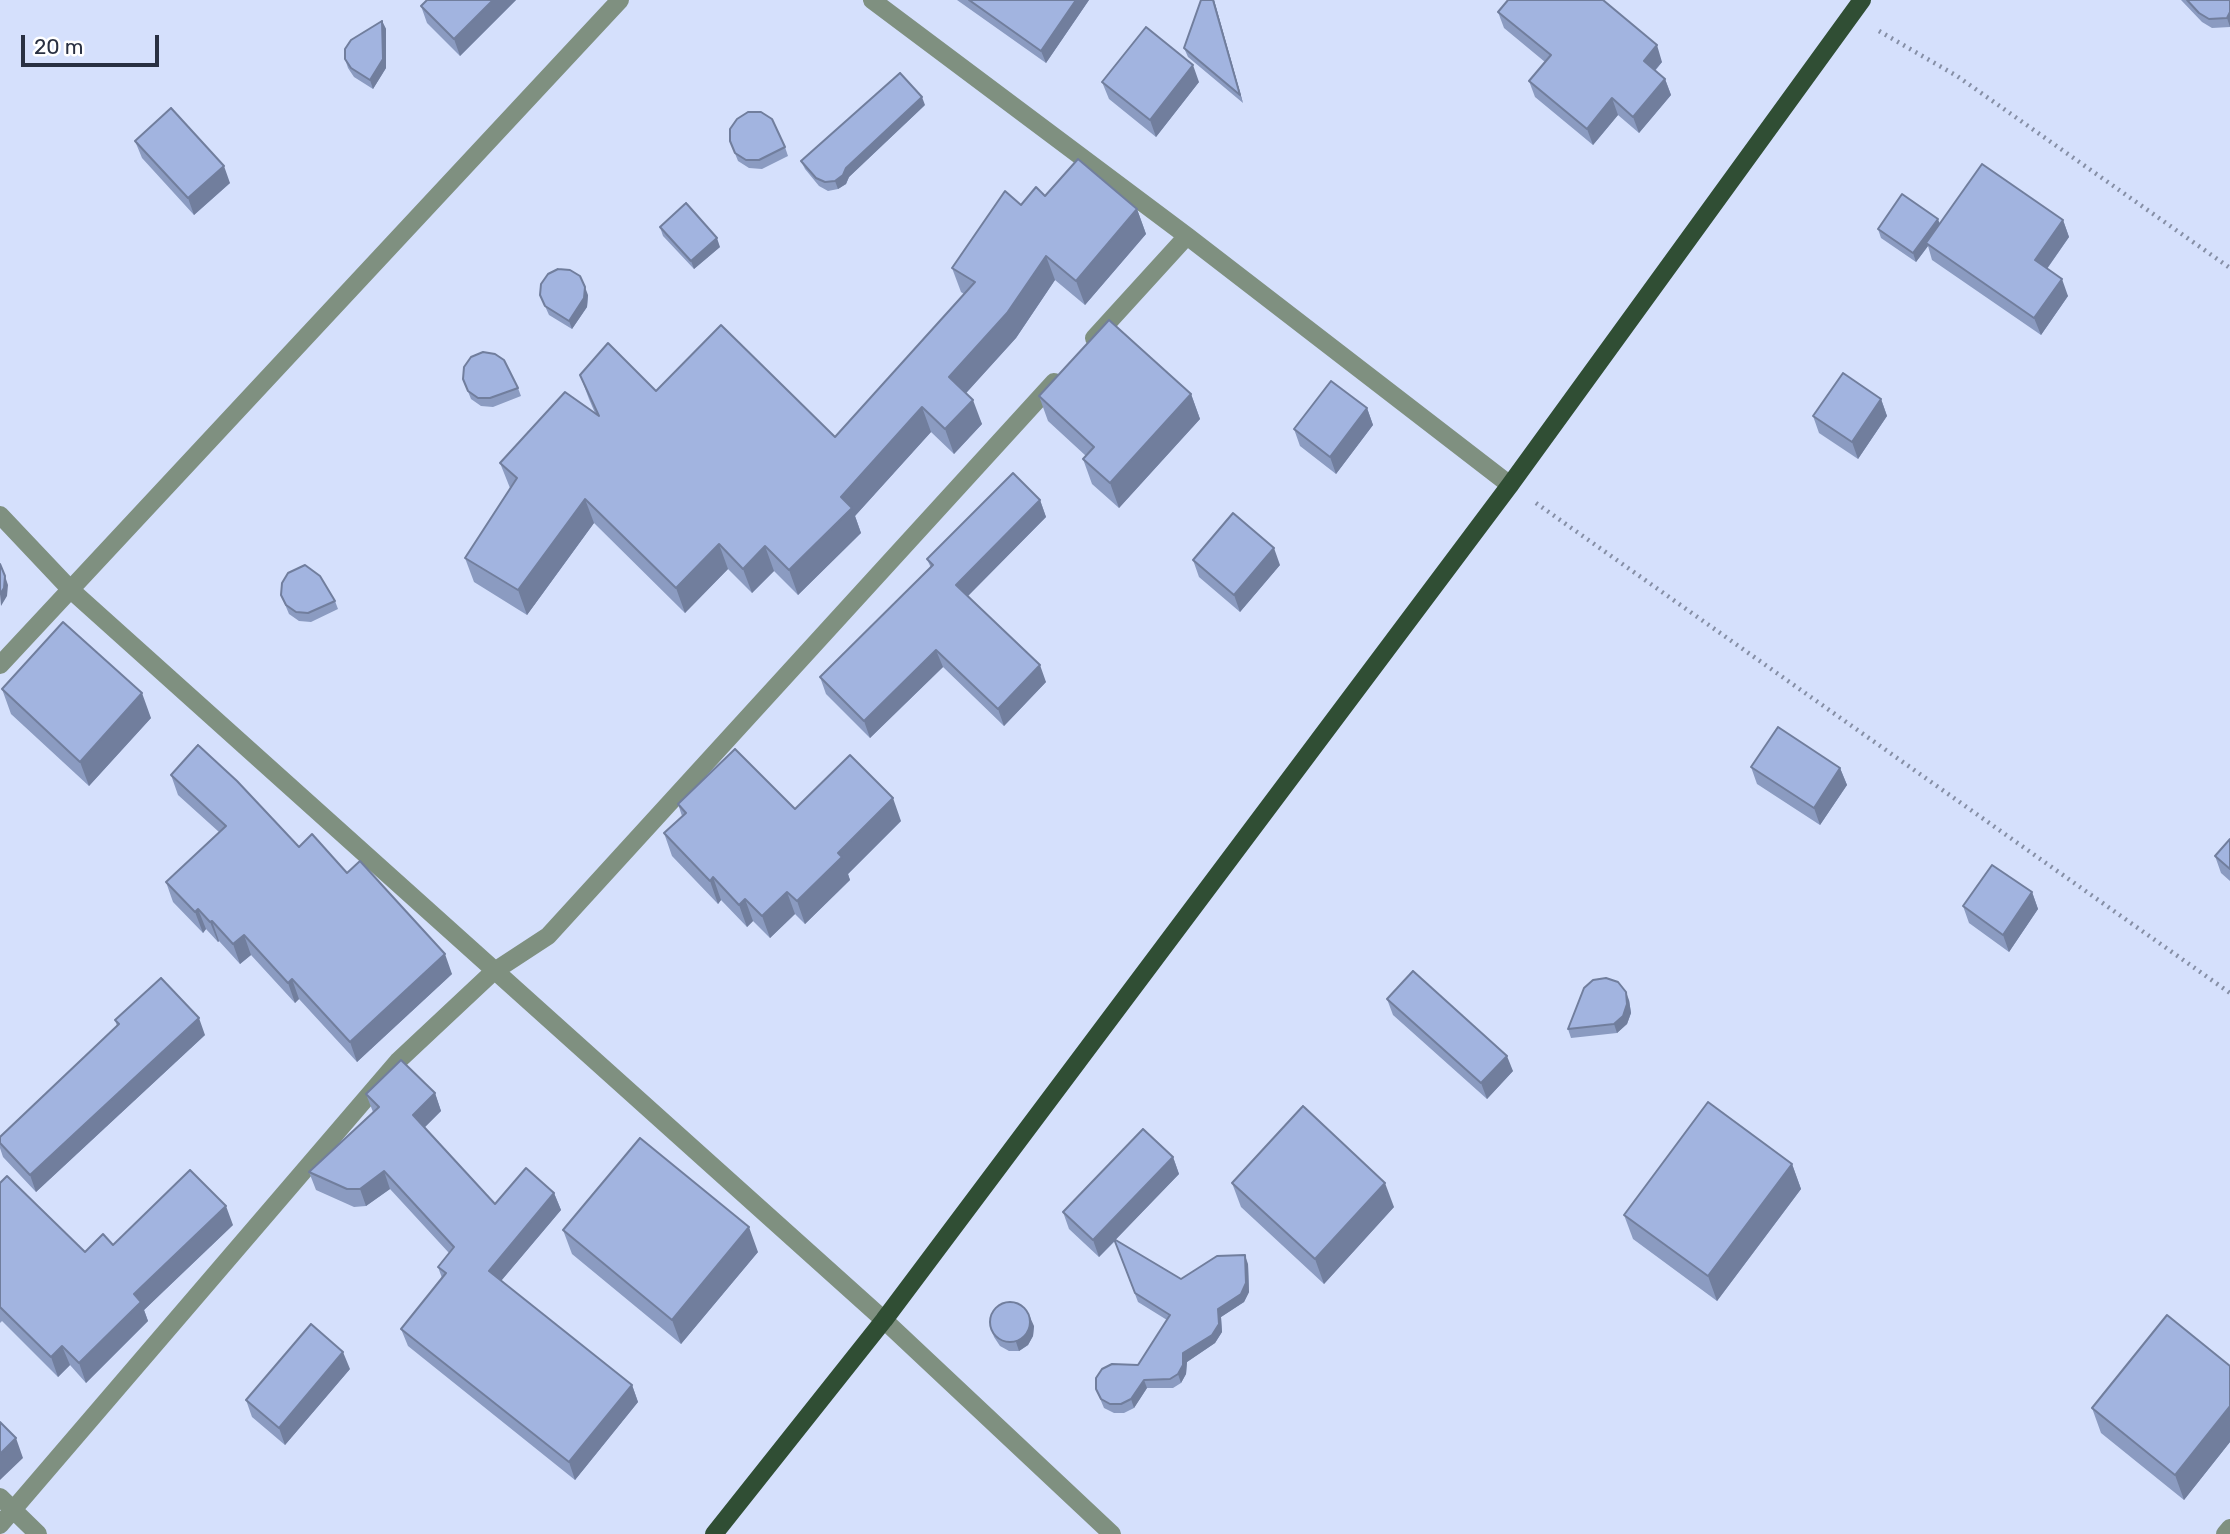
<!DOCTYPE html>
<html>
<head>
<meta charset="utf-8">
<style>
	body { margin:0 }
	#map { position:relative; width:2230px; height:1534px; overflow:hidden; background:#d5e0fc; font-family:Rubik,sans-serif }
	canvas { display:block }
	.scale { position:absolute; left:21px; top:35px; width:138px; height:32px; box-sizing:border-box; border:4px solid #293042; border-top:0; padding-left:9px; font-size:21px; line-height:24px; white-space:nowrap; color:#293042; -webkit-text-stroke:5px #fff; paint-order:stroke }
</style>
</head>
<body>
<div id="map">
<canvas width="2230" height="1534"></canvas>
<div class="scale">20 m</div>
</div>
<script>
const context = document.querySelector('canvas').getContext('2d');
context.lineJoin = 'round';
function poly(rows) {
  const path = new Path2D();
  for (const r of rows) {
    if (r.length === 3) {
      path.moveTo(r[0] + r[2], r[1]);
      path.arc(r[0], r[1], r[2], 0, 2 * Math.PI);
      continue;
    }
    path.moveTo(r[0], r[1]);
    for (let i = 2; i < r.length; i += 2) path.lineTo(r[i], r[i + 1]);
  }
  return path;
}
function strokePath(path, color, width, dash) {
  context.strokeStyle = color;
  context.lineWidth = width;
  context.lineCap = dash ? 'butt' : 'round';
  context.setLineDash(dash || []);
  context.stroke(path);
}
function fillPath(path, color) {
  context.fillStyle = color;
  context.fill(path, 'evenodd');
}
strokePath(poly([
	[1879,31,1957,76,2230,268],
	[1536,503,2230,993]
]), '#868fa6', 4.5, [2, 5]);
strokePath(poly([
	[872,0,1187,236,1510,485],
	[1094,338,1187,236],
	[0,515,71,590,884,1320,1112,1534],
	[0,665,620,0],
	[0,1497,38,1534],
	[0,1525,398,1061,493,972,548,936,1054,382],
	[2225,1534,2230,1528]
]), '#7f9080', 18);
strokePath(poly([
	[714,1534,884,1320,1510,485,1862,0]
]), '#304e34', 18);
fillPath(poly([
	[516,0,460,56,427,23,421,6],
	[957,0,1089,0,1046,63],
	[1201,0,1214,0,1243,103,1188,57,1184,48],
	[2181,0,2230,0,2230,27,2212,28,2202,22],
	[1498,12,1662,62,1655,71,1665,79,1671,95,1639,133,1618,115,1593,145,1535,97,1529,81,1545,62,1504,28],
	[382,21,386,29,386,68,373,89,354,77,348,68,345,59],
	[1102,82,1199,82,1156,137,1109,99],
	[925,105,849,177,846,184,838,189,828,191,819,186,805,169,801,161],
	[135,141,230,183,194,215,142,158],
	[730,141,785,147,788,156,762,169,749,168,738,161],
	[1045,196,1137,209,1146,234,1085,305,1055,280,1016,338,966,393,982,424,954,454,931,432,855,516,861,533,798,595,774,571,752,593,728,569,685,613,594,523,527,615,474,582,465,558,510,488,500,463,595,413,589,399,580,375,656,391,835,437,964,294,961,292,952,268,1021,205],
	[2063,220,2069,237,2047,269,2068,296,2041,335,1932,260,1928,246,1916,262,1881,238,1878,229,1940,224],
	[660,227,720,247,694,269,663,236],
	[540,295,588,295,587,307,572,329,549,315],
	[463,379,518,388,521,396,493,407,481,406,471,399],
	[1191,394,1200,419,1119,508,1092,484,1083,459,1086,456,1048,421,1039,396],
	[1881,399,1887,416,1858,459,1819,433,1813,416],
	[1367,408,1373,425,1336,474,1300,446,1294,429],
	[1040,500,1046,517,968,596,1046,682,1004,726,943,667,870,738,826,694,820,677,931,568,927,559],
	[1193,560,1280,565,1240,612,1199,577],
	[281,595,335,601,338,609,311,622,299,621,289,614],
	[2,689,151,718,89,786,11,714],
	[1751,767,1840,768,1847,785,1820,825,1757,784],
	[171,775,347,873,452,974,357,1062,299,999,295,1003,251,955,240,964,219,941,218,942,206,929,203,933,173,902,166,882,219,832,178,795],
	[678,804,795,809,901,821,848,874,850,880,805,924,795,914,770,938,753,921,747,927,721,900,718,904,672,856,664,833,682,816],
	[2230,839,2230,881,2221,873,2215,856],
	[2032,892,2038,909,2009,952,1969,923,1963,906],
	[1387,999,1513,1071,1487,1099,1393,1015],
	[1629,1000,1631,1013,1627,1024,1617,1033,1571,1038,1568,1029],
	[115,1020,205,1035,36,1192,3,1157,0,1148,0,1137,117,1026],
	[435,1093,441,1111,424,1128,495,1204,554,1193,561,1210,501,1281,632,1385,638,1402,575,1480,408,1346,401,1329,442,1278,438,1267,449,1253,390,1189,366,1206,354,1207,316,1190,309,1172,373,1112,366,1094],
	[1173,1157,1179,1174,1115,1240,1181,1279,1248,1264,1249,1292,1244,1302,1221,1317,1222,1332,1215,1343,1187,1362,1186,1374,1181,1383,1173,1388,1147,1388,1134,1408,1124,1413,1114,1413,1104,1408,1096,1389,1138,1365,1167,1320,1138,1302,1115,1241,1099,1257,1069,1229,1063,1212],
	[1792,1164,1801,1189,1717,1301,1633,1239,1624,1215],
	[0,1183,85,1252,113,1245,233,1225,144,1310,148,1321,86,1383,70,1365,58,1377,2,1321,0,1323],
	[1232,1183,1394,1207,1324,1284,1241,1207],
	[563,1230,758,1252,681,1344,572,1254],
	[1034,1326,1033,1336,1028,1345,1019,1351,1009,1351,1000,1346,994,1337,991,1328],
	[2230,1366,2230,1442,2184,1500,2101,1433,2092,1408],
	[350,1369,285,1445,252,1417,246,1400]
]), '#8b9bc1');
fillPath(poly([
	[493,0,516,0,460,56,454,39],
	[1076,0,1089,0,1046,63,1041,51],
	[1213,0,1214,0,1243,103,1240,95],
	[2230,12,2230,27,2227,18],
	[382,21,386,29,386,68,373,89,370,80],
	[1657,45,1662,62,1649,77,1644,61],
	[1193,65,1199,82,1156,137,1150,120],
	[1665,79,1671,95,1639,133,1633,117],
	[922,97,925,105,849,177,846,184,838,189,835,181,846,168],
	[1612,98,1618,115,1593,145,1587,129],
	[224,166,230,183,194,215,188,198],
	[1137,209,1146,234,1085,305,1076,281],
	[1938,219,1941,227,1926,243,1928,246,1916,262,1913,253],
	[2063,220,2069,237,2041,277,2035,260],
	[717,238,720,247,694,269,691,261],
	[1046,256,1055,280,1016,338,958,402,949,377],
	[2062,279,2068,296,2041,335,2034,318],
	[585,287,588,295,587,307,572,329,569,321],
	[1191,394,1200,419,1119,508,1110,483],
	[1881,399,1887,416,1858,459,1852,442],
	[973,400,982,424,954,454,945,429],
	[922,407,931,432,855,516,861,533,798,595,789,570,841,497],
	[1367,408,1373,425,1336,474,1330,457],
	[585,499,594,523,527,615,518,590],
	[1040,500,1046,517,962,602,956,585],
	[719,544,728,569,685,613,676,588],
	[765,546,774,571,752,593,743,569],
	[1274,548,1280,565,1240,612,1234,595],
	[5,576,8,585,7,596,1,606,0,594],
	[936,650,943,667,870,738,864,721],
	[1040,665,1046,682,1004,726,998,709],
	[142,693,151,718,89,786,80,762],
	[1840,768,1847,785,1820,825,1814,808],
	[893,798,901,821,848,874,850,880,805,924,797,901,838,853],
	[713,877,721,900,718,904,710,881],
	[787,892,795,914,770,938,762,916],
	[2032,892,2038,909,2009,952,2003,935],
	[745,899,753,921,747,927,739,905],
	[198,909,206,929,203,933,195,912],
	[212,921,219,941,218,942,210,922],
	[244,935,251,955,240,964,233,944],
	[445,954,452,974,357,1062,350,1042],
	[292,979,299,999,295,1003,288,983],
	[1626,992,1629,1000,1631,1013,1627,1024,1617,1033,1614,1024],
	[199,1018,205,1035,36,1192,30,1175],
	[1507,1056,1513,1071,1487,1099,1481,1083],
	[435,1093,441,1111,419,1133,413,1115],
	[1173,1157,1179,1174,1099,1257,1093,1240],
	[1792,1164,1801,1189,1717,1301,1708,1276],
	[384,1171,390,1189,366,1206,360,1189],
	[1385,1183,1394,1207,1324,1284,1315,1259],
	[554,1193,561,1210,495,1288,489,1271],
	[226,1206,233,1225,144,1310,148,1321,86,1383,79,1363,134,1294],
	[749,1227,758,1252,681,1344,672,1320],
	[1245,1255,1248,1264,1249,1292,1244,1302,1221,1317,1222,1332,1215,1343,1187,1362,1186,1374,1181,1383,1178,1374,1183,1353,1218,1309],
	[1030,1317,1034,1326,1033,1336,1028,1345,1019,1351,1016,1342],
	[62,1346,70,1365,58,1377,51,1357],
	[343,1352,350,1369,285,1445,279,1428],
	[1144,1380,1147,1388,1134,1408,1131,1399],
	[632,1385,638,1402,575,1480,569,1462],
	[2230,1406,2230,1442,2184,1500,2175,1475],
	[16,1438,23,1458,0,1480,0,1454]
]), '#717e9d');
const building = poly([
	[427,0,493,0,454,39,421,6,427,0],
	[969,0,1076,0,1041,51,969,0],
	[1201,0,1213,0,1240,95,1184,48,1201,0],
	[1508,0,1603,0,1657,45,1644,61,1665,79,1633,117,1612,98,1587,129,1529,81,1551,55,1498,12,1508,0],
	[2187,0,2230,0,2230,12,2227,18,2209,19,2199,13,2187,0],
	[382,21,383,59,370,80,351,68,345,59,345,49,351,40,382,21],
	[1146,27,1193,65,1150,120,1102,82,1146,27],
	[900,73,922,97,846,168,843,175,835,181,825,182,816,178,801,161,900,73],
	[171,108,224,166,188,198,135,141,171,108],
	[748,112,761,112,772,119,785,147,759,160,746,160,735,153,730,141,730,129,737,119,748,112],
	[1078,159,1137,209,1076,281,1046,256,1007,313,949,377,973,400,945,429,922,407,841,497,852,508,789,570,765,546,743,569,719,544,676,588,585,499,518,590,465,558,517,478,500,463,565,392,599,416,580,375,608,343,656,391,721,325,835,437,975,282,952,268,1005,191,1021,205,1036,187,1045,196,1078,159],
	[1982,164,2063,220,2035,260,2062,279,2034,318,1926,243,1982,164],
	[1902,194,1938,219,1913,253,1878,229,1902,194],
	[686,203,717,238,691,261,660,227,686,203],
	[558,269,570,270,580,276,585,287,584,298,569,321,545,306,540,295,541,284,548,274,558,269],
	[1109,320,1191,394,1110,483,1083,459,1094,447,1039,396,1109,320],
	[483,352,495,354,504,360,518,388,490,398,478,398,468,391,463,379,464,367,471,357,483,352],
	[1843,373,1881,399,1852,442,1813,416,1843,373],
	[1331,381,1367,408,1330,457,1294,429,1331,381],
	[1013,473,1040,500,956,585,1040,665,998,709,936,650,864,721,820,677,933,565,927,559,1013,473],
	[1233,513,1274,548,1234,595,1193,560,1233,513],
	[0,564,5,576,4,588,0,594,0,564],
	[305,565,320,576,335,601,308,613,296,612,286,605,281,595,282,583,288,573,305,565],
	[63,622,142,693,80,762,2,689,63,622],
	[1778,727,1840,768,1814,808,1751,767,1778,727],
	[198,745,237,781,299,847,312,834,347,873,360,861,445,954,350,1042,292,979,288,983,244,935,233,944,212,921,210,922,198,909,195,912,166,882,226,826,171,775,198,745],
	[735,749,795,809,850,755,893,798,838,853,842,857,797,901,787,892,762,916,745,899,739,905,713,877,710,881,664,833,686,813,678,804,735,749],
	[2230,839,2230,869,2215,856,2230,839],
	[1992,865,2032,892,2003,935,1963,906,1992,865],
	[1413,971,1507,1056,1481,1083,1387,999,1413,971],
	[161,978,199,1018,30,1175,0,1143,0,1137,119,1024,115,1020,161,978],
	[1606,978,1618,982,1626,992,1627,1004,1623,1016,1614,1024,1568,1029,1584,988,1593,980,1606,978],
	[401,1060,435,1093,413,1115,495,1204,526,1168,554,1193,489,1271,632,1385,569,1462,401,1329,446,1273,438,1267,454,1247,384,1171,360,1189,347,1189,309,1172,379,1107,366,1094,401,1060],
	[1708,1102,1792,1164,1708,1276,1624,1215,1708,1102],
	[1303,1106,1385,1183,1315,1259,1232,1183,1303,1106],
	[1143,1129,1173,1157,1093,1240,1063,1212,1143,1129],
	[640,1138,749,1227,672,1320,563,1230,640,1138],
	[190,1170,226,1206,134,1294,141,1302,79,1363,62,1346,51,1357,0,1307,0,1183,7,1176,85,1252,103,1234,113,1245,190,1170],
	[1114,1239,1181,1279,1217,1256,1245,1255,1246,1283,1241,1294,1218,1309,1219,1324,1212,1335,1183,1353,1183,1365,1178,1374,1170,1379,1144,1380,1131,1399,1121,1404,1110,1404,1101,1399,1096,1389,1096,1378,1102,1369,1112,1364,1138,1365,1170,1315,1135,1293,1114,1239],
	[1010,1322,20],
	[2167,1315,2230,1366,2230,1406,2175,1475,2092,1408,2167,1315],
	[311,1324,343,1352,279,1428,246,1400,311,1324],
	[0,1422,16,1438,0,1454,0,1422]
]);
fillPath(building, '#a2b4e0');
strokePath(building, '#717e9d', 2);
</script>
</body>
</html>
